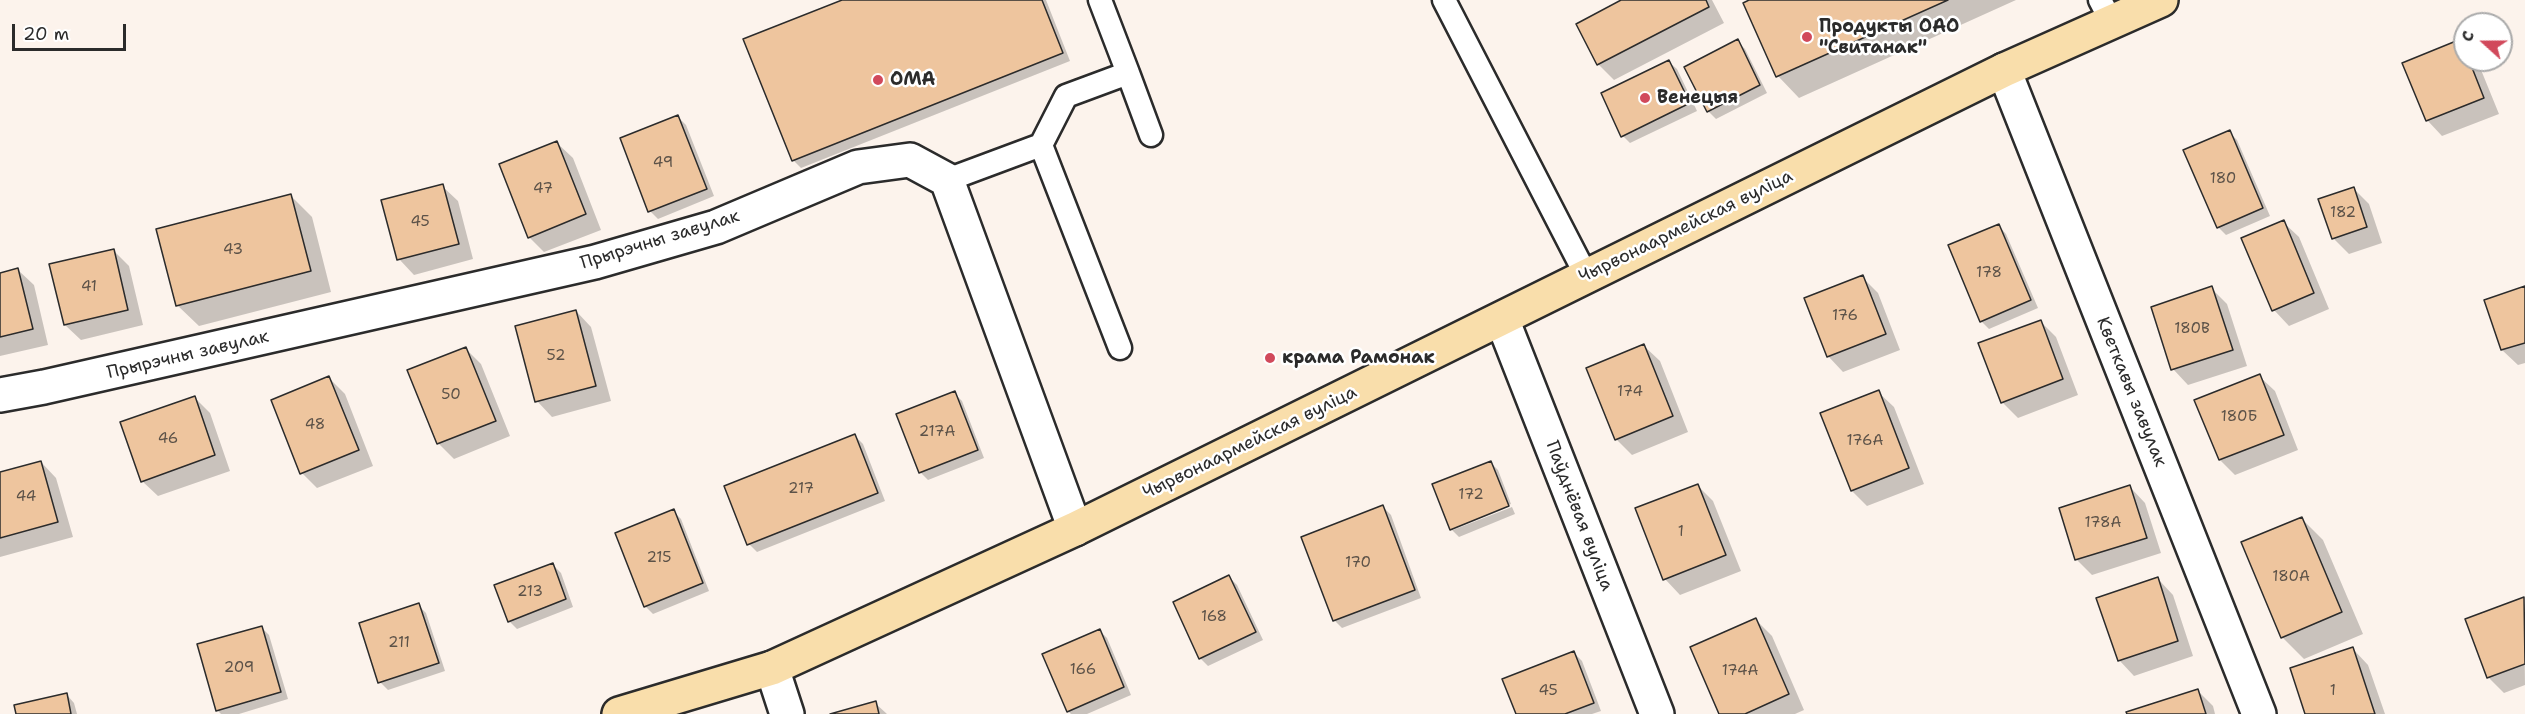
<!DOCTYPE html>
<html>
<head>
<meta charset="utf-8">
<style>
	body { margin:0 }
	#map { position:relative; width:2525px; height:714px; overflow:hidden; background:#fcf3ec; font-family:"Shantell Sans",sans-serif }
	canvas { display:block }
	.north { position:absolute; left:2453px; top:12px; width:60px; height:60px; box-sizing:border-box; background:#fff; border:2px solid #aaa; border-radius:50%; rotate:291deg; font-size:16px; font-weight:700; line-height:24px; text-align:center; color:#2b2b2b }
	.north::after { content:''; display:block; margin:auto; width:21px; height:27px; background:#d1495b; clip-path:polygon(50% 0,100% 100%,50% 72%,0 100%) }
	.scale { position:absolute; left:12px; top:24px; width:114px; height:27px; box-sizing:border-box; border:3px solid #2b2b2b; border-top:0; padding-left:8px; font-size:18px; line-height:21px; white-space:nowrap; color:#2b2b2b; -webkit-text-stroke:4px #fff; paint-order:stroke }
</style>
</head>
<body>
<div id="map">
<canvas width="2525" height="714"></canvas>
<div class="north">С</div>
<div class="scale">20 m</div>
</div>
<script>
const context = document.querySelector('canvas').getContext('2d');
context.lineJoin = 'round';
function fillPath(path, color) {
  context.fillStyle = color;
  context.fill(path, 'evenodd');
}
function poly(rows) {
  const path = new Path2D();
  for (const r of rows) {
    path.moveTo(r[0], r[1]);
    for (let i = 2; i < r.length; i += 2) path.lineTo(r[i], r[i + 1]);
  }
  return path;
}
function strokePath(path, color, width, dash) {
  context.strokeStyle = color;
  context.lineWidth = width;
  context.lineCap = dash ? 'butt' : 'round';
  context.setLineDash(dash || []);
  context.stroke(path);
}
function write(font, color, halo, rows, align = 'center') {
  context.font = font + ' "Shantell Sans",sans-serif';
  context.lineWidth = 5;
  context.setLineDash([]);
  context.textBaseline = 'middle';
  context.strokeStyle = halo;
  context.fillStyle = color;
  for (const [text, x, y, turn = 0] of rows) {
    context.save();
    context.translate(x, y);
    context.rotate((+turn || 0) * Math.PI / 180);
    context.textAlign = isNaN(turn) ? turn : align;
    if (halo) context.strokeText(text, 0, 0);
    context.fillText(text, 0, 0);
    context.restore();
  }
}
fillPath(poly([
	[846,0,1046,0,1070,61,801,168,793,160],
	[1625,0,1712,0,1724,23,1614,80,1598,64,1578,24],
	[1753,0,2016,0,1799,98,1778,76],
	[1737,41,1745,49,1767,93,1716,119,1708,111],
	[2460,41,2465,46,2465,60,2477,60,2499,114,2442,136,2427,120],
	[1669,62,1677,69,1697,111,1630,143,1623,136],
	[678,117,686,125,714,196,658,219,650,211],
	[2229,132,2237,140,2270,216,2226,235,2218,227],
	[557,143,573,158,601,230,544,252,529,237],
	[442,186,458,201,473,259,414,275,399,259],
	[2353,188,2369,204,2382,243,2349,254,2333,238],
	[291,196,312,217,331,292,199,326,177,305],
	[2283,222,2299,237,2329,309,2289,326,2274,310],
	[1999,226,2006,234,2038,308,1989,329,1981,321],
	[113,250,129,266,143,325,81,340,65,325],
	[18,270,34,285,48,345,0,356,0,274],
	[1862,277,1878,293,1900,350,1843,372,1828,356],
	[2211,288,2227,304,2247,366,2188,385,2173,369],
	[2525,288,2525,363,2518,365,2502,350],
	[576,311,591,327,611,401,552,417,537,401],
	[2040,321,2056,337,2078,395,2018,418,2002,402],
	[1644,346,1660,361,1688,432,1632,455,1616,439],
	[466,349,481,364,510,436,454,459,438,443],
	[2259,376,2275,391,2298,450,2235,475,2220,460],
	[329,378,345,394,373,466,317,488,302,473],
	[1878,392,1894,407,1924,484,1867,506,1852,491],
	[954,393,962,401,984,458,928,480,920,472],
	[194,397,210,413,230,471,158,496,142,481],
	[855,436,863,444,885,501,757,552,749,544],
	[41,462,56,478,73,537,0,557,0,473],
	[1490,462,1498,470,1511,504,1453,527,1453,530,1512,507,1515,514,1459,537,1451,529],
	[1697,485,1713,501,1741,571,1680,595,1665,579,1637,509],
	[2130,487,2145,503,2161,553,2092,575,2076,559],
	[1383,507,1391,515,1421,598,1342,628,1334,620],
	[673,511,681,519,709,591,653,614,645,606],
	[2301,518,2323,540,2363,634,2304,659,2282,637],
	[553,565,561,573,573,607,517,629,509,621],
	[1229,577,1237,585,1263,640,1208,666,1200,658],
	[2158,579,2173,595,2193,656,2134,676,2119,660],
	[2524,599,2525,685,2504,693,2489,678,2467,620],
	[418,605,426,613,445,671,388,690,380,682],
	[1756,620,1772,636,1804,710,1795,714,1721,714],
	[261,627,269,635,288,699,239,714,221,714,217,710],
	[1099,630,1107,638,1131,695,1087,714,1071,714,1068,711],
	[2353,649,2368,665,2385,714,2306,714],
	[1574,653,1582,661,1601,711,1592,714,1517,714],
	[2197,690,2213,706,2215,714,2129,714],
	[67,695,74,703,77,714,17,714],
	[875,703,887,714,835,714]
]), '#0003');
const building = poly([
	[842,0,1042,0,1063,53,792,161,743,39,842,0],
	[1621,0,1706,0,1709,7,1597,65,1576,24,1621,0],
	[1749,0,1948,0,1776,77,1743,3,1749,0],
	[1738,39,1760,85,1707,112,1684,67,1738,39],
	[2461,39,2465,50,2465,60,2469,60,2484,98,2426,121,2402,63,2461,39],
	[1669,60,1690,103,1621,137,1601,93,1669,60],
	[678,115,707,189,648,212,620,138,678,115],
	[2230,130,2263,208,2217,228,2183,150,2230,130],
	[557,141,586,214,528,238,499,164,557,141],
	[443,184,459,244,397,260,381,200,443,184],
	[2354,187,2367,227,2332,239,2318,199,2354,187],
	[291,194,311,271,176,306,156,229,291,194],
	[2284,220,2314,293,2272,311,2241,238,2284,220],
	[1999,224,2031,300,1980,322,1948,245,1999,224],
	[114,249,128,310,64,325,49,264,114,249],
	[18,268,33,329,0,337,0,273,18,268],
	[1863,275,1886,334,1827,357,1804,298,1863,275],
	[2212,286,2233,350,2171,370,2151,307,2212,286],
	[2525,286,2525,343,2501,350,2484,300,2525,286],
	[576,310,596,386,535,402,515,326,576,310],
	[2041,320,2063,379,2001,403,1978,343,2041,320],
	[1644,344,1673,416,1615,440,1586,368,1644,344],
	[466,347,496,421,437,444,407,370,466,347],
	[2260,374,2284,435,2219,460,2194,400,2260,374],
	[329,376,359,450,300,474,271,400,329,376],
	[1879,390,1909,468,1851,491,1820,413,1879,390],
	[955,391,978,450,919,473,896,414,955,391],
	[195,396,215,455,141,482,120,422,195,396],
	[855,434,878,493,747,545,724,486,855,434],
	[41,461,58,522,0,538,0,472,41,461],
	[1491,461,1509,506,1450,530,1432,484,1491,461],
	[1698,484,1726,555,1663,580,1635,508,1698,484],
	[2130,485,2147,538,2075,560,2059,508,2130,485],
	[1383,505,1415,590,1333,621,1301,537,1383,505],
	[674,509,703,583,644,607,615,533,674,509],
	[2302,517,2342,612,2281,638,2241,542,2302,517],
	[553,563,566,599,508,622,494,585,553,563],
	[1229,575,1256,632,1199,659,1173,602,1229,575],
	[2158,577,2178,641,2118,661,2096,598,2158,577],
	[2524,597,2525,664,2487,678,2465,619,2524,597],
	[419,603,439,663,378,683,359,623,419,603],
	[1756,618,1789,694,1745,714,1719,714,1690,647,1756,618],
	[262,626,281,692,216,711,197,644,262,626],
	[1100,629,1124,687,1067,712,1042,654,1100,629],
	[2353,647,2375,714,2305,714,2290,668,2353,647],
	[1574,651,1594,703,1565,714,1516,714,1502,679,1574,651],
	[2198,689,2206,714,2127,714,2126,712,2198,689],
	[67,693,71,714,16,714,14,705,67,693],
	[876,701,879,714,830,714,876,701]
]);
fillPath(building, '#eec59e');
strokePath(building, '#2b2b2b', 1.5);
const service = poly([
	[1444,0,1587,277],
	[2100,0,2111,21],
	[1128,73,1151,135],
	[1041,145,1066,96,1128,73,1100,0],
	[947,180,1041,145,1120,348]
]);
const minor = poly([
	[2004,70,2259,714],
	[1502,319,1657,714],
	[0,395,44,387,595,262,716,227,858,167,910,160,947,180,1075,529],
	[772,668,787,714]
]);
const trunk = poly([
	[619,714,772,668,1075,529,2004,70,2161,0]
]);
strokePath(service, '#2b2b2b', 27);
strokePath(minor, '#2b2b2b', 38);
strokePath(trunk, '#2b2b2b', 38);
strokePath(service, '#fff', 22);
strokePath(minor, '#fff', 33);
strokePath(trunk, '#f9deab', 33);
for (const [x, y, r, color] of [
	[1807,37,6,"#d1495b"],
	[878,80,6,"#d1495b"],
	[1645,98,6,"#d1495b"],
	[1270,358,6,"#d1495b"]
]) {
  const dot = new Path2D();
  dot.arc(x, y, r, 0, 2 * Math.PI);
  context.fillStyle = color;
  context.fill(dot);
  strokePath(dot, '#fff', 2);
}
write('15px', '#5c5248', null, [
	["49",663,163],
	["180",2223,179],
	["47",543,189],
	["182",2343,213],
	["45",420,222],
	["43",233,250],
	["178",1989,273],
	["41",89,287],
	["176",1845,316],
	["180В",2192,329],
	["52",556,356],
	["174",1630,392],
	["50",451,395],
	["180Б",2239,417],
	["48",315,425],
	["217А",937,432],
	["46",168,439],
	["176А",1865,441],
	["217",801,489],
	["172",1471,495],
	["44",26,497],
	["178А",2103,523],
	["1",1681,532],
	["215",659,558],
	["170",1358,563],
	["180А",2291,577],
	["213",530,592],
	["168",1214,617],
	["211",399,643],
	["209",239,668],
	["166",1083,670],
	["174А",1740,671],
	["45",1548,691],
	["1",2333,691]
]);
write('bold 18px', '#2b2b2b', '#fff', [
	["Продукты ОАО",1819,27],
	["\"Свитанак\"",1819,48],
	["ОМА",890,80],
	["Венецыя",1657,98],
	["крама Рамонак",1282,358]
], 'left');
write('18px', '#2b2b2b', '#fff', [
	["Чырвонаармейская вуліца",1686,227,-26],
	["Прырэчны завулак",660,240,-17],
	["Прырэчны завулак",188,355,-13],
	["Кветкавы завулак",2131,392,68],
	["Чырвонаармейская вуліца",1250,443,-26],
	["Паўднёвая вуліца",1579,516,69]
]);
</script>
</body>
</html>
